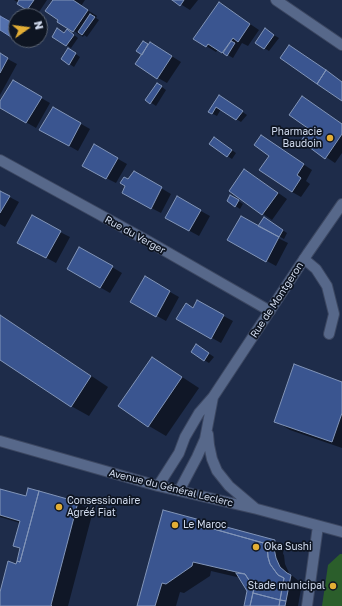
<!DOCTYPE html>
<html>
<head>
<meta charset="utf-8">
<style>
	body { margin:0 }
	#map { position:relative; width:342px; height:606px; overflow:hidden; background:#1e2c4a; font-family:"Golos Text",sans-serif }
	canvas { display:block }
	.north { position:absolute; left:8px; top:8px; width:40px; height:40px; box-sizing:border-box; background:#0e1522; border:1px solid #5c6574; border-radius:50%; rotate:76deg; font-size:11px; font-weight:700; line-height:16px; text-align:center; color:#d2dcef }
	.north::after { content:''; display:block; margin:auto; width:14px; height:18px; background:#e3ae35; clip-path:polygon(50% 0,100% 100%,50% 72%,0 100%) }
</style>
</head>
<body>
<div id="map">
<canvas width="342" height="606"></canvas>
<div class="north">N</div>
</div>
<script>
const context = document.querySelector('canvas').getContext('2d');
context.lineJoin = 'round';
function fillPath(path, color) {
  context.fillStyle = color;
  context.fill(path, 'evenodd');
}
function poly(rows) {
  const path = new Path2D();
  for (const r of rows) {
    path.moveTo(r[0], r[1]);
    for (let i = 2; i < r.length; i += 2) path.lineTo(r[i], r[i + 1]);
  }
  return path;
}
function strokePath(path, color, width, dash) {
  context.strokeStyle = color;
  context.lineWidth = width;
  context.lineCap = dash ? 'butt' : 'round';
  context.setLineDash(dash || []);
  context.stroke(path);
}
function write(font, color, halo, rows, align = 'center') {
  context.font = font + ' "Golos Text",sans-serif';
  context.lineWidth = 3.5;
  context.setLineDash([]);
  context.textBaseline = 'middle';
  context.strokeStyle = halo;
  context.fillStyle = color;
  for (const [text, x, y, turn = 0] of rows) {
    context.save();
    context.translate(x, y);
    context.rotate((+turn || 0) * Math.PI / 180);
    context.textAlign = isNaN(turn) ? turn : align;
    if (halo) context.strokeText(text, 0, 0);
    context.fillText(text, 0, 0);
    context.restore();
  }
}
fillPath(poly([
	[340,554,342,554,342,606,322,606,328,565]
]), '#2b5e2b');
const water = poly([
	[0,16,16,25,16,28,11,37,0,30,0,16]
]);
fillPath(water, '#5370ad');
strokePath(water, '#7990c1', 1);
fillPath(poly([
	[14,0,47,0,37,15],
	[54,0,85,0,81,6,97,16,96,18,99,20,87,37,84,35,83,37,59,21],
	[174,0,198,0,190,10],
	[219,3,259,30,248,46,242,43,233,58,218,49,216,52,195,39],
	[265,30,279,38,269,51,256,43],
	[72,33,78,38,71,48,53,36],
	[143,42,149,46,151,43,181,62,167,83,158,78,143,54],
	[73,52,80,57,74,67,62,59],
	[0,55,17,64,0,95],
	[13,82,50,103,36,128,0,107,0,103],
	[158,84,166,90,156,106,147,100],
	[302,97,342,124,342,153,335,163,302,141,310,129],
	[224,99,247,115,241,122,221,109,217,116,209,112],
	[53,108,90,129,78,151,41,130],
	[261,136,312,170,306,181,310,184,301,197,292,192,270,155],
	[219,141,236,153,232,159,210,144],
	[95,146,127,164,116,183,92,171],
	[134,172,171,194,161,213,132,198,126,185],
	[254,176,287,199,272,220,230,191],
	[0,192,19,202,5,227,0,224],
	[231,196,243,204,240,209,228,201],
	[177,198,210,216,199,236,166,218],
	[269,221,287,233,284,239,275,234,274,236,288,243,276,266,229,240],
	[60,232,70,237,56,263,28,248],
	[80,248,122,273,110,293,68,269],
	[145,278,179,297,166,321,132,302],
	[197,302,233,321,221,343,178,319,194,309],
	[0,315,108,387,89,416,71,406,0,359],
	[201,348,214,357,209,363,204,360],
	[153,358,199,388,166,436,149,426],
	[342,383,342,448,290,430,275,421],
	[29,489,78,503,93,511,68,606,0,606,0,596,17,565,21,549,14,546,20,523,0,517,0,490,27,497],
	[164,511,275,541,284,546,283,554,284,555,285,564,289,573,300,582,299,588,301,589,298,606,245,606,248,591,241,578,211,571,210,576,184,593,180,592,176,606,138,606]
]), '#0007');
const building = poly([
	[19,0,34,0,27,10,17,4,19,0],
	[53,0,73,0,88,10,73,32,57,22,58,20,45,11,53,0],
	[172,0,184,0,180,6,172,0],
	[219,2,250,24,238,42,233,38,222,53,208,44,206,47,193,39,219,2],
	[90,14,95,17,82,35,78,32,90,14],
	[57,28,64,33,67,29,74,35,66,46,52,37,57,28],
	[265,28,274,35,264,49,255,43,265,28],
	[143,41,148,44,142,55,136,51,143,41],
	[231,41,235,43,227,56,223,53,231,41],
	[150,42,172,56,157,79,135,64,150,42],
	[289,45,326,70,317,84,280,58,289,45],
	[68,48,76,53,69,65,61,59,68,48],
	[0,53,8,58,0,73,0,53],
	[326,70,342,82,342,101,317,84,326,70],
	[13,80,42,97,26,123,0,108,0,101,13,80],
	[157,83,162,86,150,104,145,100,157,83],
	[219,95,243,111,236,120,216,107,212,114,208,112,219,95],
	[302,96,342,124,342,134,325,159,301,141,309,129,289,115,302,96],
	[53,107,81,123,69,146,39,130,53,107],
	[261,135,304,164,297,175,301,178,292,192,259,170,269,156,254,145,261,135],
	[214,137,232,150,227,157,209,144,214,137],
	[94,144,118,158,106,179,82,166,94,144],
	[244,169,278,193,262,215,229,191,244,169],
	[134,171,162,187,151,209,122,193,125,186,120,183,124,177,128,179,134,171],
	[0,191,10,196,0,213,0,191],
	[230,195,239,200,235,207,227,201,230,195],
	[177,196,201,210,189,231,165,218,177,196],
	[32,215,61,231,46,258,17,243,32,215],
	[241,216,279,237,266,262,227,240,241,216],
	[264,217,283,230,279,237,258,226,264,217],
	[79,247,113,266,100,288,67,269,79,247],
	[145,276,170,291,156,317,130,302,145,276],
	[197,300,224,315,211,339,176,319,186,303,193,308,197,300],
	[0,315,91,376,71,407,0,360,0,315],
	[196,344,209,353,204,361,191,352,196,344],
	[152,357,182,377,148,427,118,406,152,357],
	[294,364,342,382,342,413,332,442,274,422,294,364],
	[28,488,39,491,20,562,17,561,20,548,13,546,20,521,0,515,0,489,26,496,28,488],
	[39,491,78,502,51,605,52,606,0,606,0,592,8,561,16,564,17,561,20,562,39,491],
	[163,510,204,521,203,526,267,544,268,557,270,564,278,575,284,578,280,600,253,593,254,588,245,574,193,562,192,566,166,584,162,583,155,606,137,606,163,510],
	[204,521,275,540,274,548,276,558,280,567,287,573,291,575,286,601,280,600,284,578,278,575,270,564,268,557,267,544,203,526,204,521],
	[236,573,245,574,254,588,250,606,244,606,247,591,236,573],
	[253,593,280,600,279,606,250,606,253,593],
	[280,600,286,601,285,606,279,606,280,600]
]);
fillPath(building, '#3a5590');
strokePath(building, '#8295b8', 1);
const lane = poly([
	[304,259,316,269,327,286,334,314,329,334]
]);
const street = poly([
	[276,0,342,45],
	[0,160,146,240,270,311],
	[307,606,318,526]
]);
const secondary = poly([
	[208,434,209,445,212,459,217,471,229,486,255,508],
	[0,441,158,486,257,509,342,532],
	[158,486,179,453,185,437,199,413,213,397,308,253,342,204],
	[179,491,197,457,205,439,213,397]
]);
strokePath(lane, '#3c4761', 12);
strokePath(street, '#3c4761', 12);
strokePath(secondary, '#3c4761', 12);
strokePath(lane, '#57688a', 10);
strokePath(street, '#57688a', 10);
strokePath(secondary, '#57688a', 10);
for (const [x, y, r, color] of [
	[330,138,4,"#e3ae35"],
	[59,507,4,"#e3ae35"],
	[175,525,4,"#e3ae35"],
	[256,547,4,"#e3ae35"],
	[333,586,4,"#e3ae35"]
]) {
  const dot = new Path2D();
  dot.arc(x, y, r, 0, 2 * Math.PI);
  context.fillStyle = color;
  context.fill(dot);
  strokePath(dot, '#0e1522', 1.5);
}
write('10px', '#d2dcef', '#0e1522', [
	["Pharmacie",322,132,"right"],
	["Baudoin",322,144,"right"],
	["Consessionaire",67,501],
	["Agréé Fiat",67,513],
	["Le Maroc",183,525],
	["Oka Sushi",264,547],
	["Stade municipal",325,586,"right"]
], 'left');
write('10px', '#d2dcef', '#0e1522', [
	["Rue du Verger",135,235,29],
	["Rue de Montgeron",277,300,-57],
	["Avenue du Général Leclerc",171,488,14]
]);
</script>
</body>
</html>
